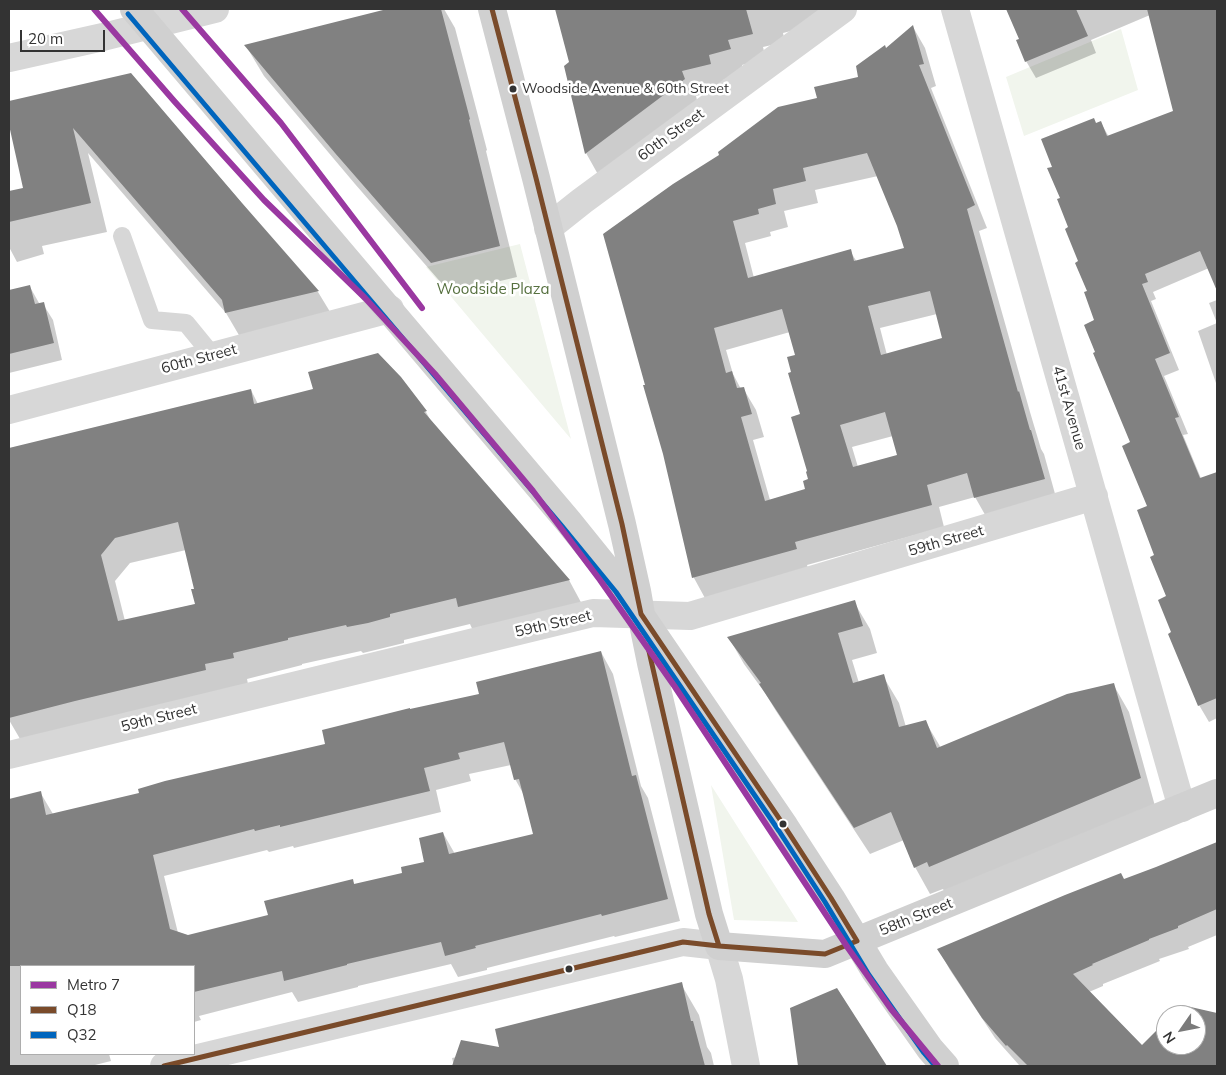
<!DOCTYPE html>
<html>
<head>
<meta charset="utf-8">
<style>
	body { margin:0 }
	#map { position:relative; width:1226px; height:1075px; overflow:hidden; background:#fff; font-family:Mulish,sans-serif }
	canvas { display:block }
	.frame { position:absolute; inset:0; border:10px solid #333; pointer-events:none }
	.legend { position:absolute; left:20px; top:965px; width:175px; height:90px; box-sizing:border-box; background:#fff; border:1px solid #adadad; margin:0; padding:6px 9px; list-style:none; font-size:15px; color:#333 }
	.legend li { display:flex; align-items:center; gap:10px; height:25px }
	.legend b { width:25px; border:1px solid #adadad }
	.north { position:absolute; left:1156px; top:1005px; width:50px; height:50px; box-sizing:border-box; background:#fff; border:1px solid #adadad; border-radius:50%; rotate:237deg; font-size:14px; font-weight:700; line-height:20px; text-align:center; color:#333 }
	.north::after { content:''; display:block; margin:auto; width:18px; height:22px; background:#7a7a7a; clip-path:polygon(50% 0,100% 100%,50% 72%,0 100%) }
	.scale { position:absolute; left:20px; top:30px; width:85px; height:22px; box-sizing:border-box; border:2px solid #333; border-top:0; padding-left:6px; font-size:15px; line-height:18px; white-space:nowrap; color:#333; -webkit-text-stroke:4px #fff; paint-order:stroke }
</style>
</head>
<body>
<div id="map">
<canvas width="1226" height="1075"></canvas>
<div class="frame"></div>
<ul class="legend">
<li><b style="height:6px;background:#9a38a1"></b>Metro 7</li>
<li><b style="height:6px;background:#7a4b2a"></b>Q18</li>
<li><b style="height:6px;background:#0065bd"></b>Q32</li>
</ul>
<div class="north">N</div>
<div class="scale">20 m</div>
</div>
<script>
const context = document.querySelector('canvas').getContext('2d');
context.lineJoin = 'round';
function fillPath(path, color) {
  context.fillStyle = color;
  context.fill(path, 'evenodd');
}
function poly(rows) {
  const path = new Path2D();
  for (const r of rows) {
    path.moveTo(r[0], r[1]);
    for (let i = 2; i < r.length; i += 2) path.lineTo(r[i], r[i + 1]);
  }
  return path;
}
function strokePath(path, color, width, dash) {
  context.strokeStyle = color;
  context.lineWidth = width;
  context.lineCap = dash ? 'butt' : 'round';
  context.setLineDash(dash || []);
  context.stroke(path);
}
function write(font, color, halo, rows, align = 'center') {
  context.font = font + ' Mulish,sans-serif';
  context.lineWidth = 5;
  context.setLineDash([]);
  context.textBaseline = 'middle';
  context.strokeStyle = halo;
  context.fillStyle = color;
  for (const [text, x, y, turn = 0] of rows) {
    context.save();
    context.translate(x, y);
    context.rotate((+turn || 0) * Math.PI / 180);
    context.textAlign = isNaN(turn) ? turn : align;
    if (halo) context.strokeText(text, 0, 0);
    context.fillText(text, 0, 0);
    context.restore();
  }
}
fillPath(poly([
	[1121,29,1138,90,1024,136,1006,77],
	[520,244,571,439,426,267],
	[711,785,798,922,734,920]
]), '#f1f5ed');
fillPath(poly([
	[393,9,444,9,455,28,487,150,486,151,517,277,450,293,355,184,264,76,246,46],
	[557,9,824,9,807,27,783,33,785,42,763,47,766,59,742,65,744,74,723,80,725,89,696,96,698,104,600,178,586,153,570,63],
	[1009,9,1216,9,1217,14,1217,289,1209,268,1153,292,1156,299,1151,301,1179,370,1164,376,1188,434,1183,435,1217,517,1217,718,1209,722,1199,705,1173,633,1168,597,1156,556,1148,506,1132,443,1097,353,1096,321,1089,292,1061,198,1054,167,1096,124,1101,123,1109,137,1174,112,1150,15,1091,40,1096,53,1036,78,1026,61,1020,40],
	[913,27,925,48,936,86,931,88,987,228,979,231,1030,412,1041,449,1044,454,1057,501,988,520,975,497,939,507,944,527,807,565,809,571,706,600,694,578,647,386,604,235,818,99,860,78,886,49],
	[878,176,898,225,905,249,857,262,850,251,754,278,745,243,771,236,770,232,788,227,784,211,818,203,815,190],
	[937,314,944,339,887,355,880,328],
	[790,332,797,356,793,373,802,415,810,480,807,490,770,500,753,440,764,437,756,410,743,388,741,389,733,374,726,350],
	[893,436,898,456,858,467,852,447],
	[131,74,318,292,335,320,243,342,226,313,88,153,107,232,42,246,44,254,17,262,9,247,9,193,25,188,9,119,9,103],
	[30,287,39,303,43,304,53,320,62,360,9,373,9,291],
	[1217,300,1217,386,1198,331,1217,323,1209,303],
	[400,378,426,412,432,423,569,580,583,606,474,633,470,624,404,640,404,643,363,653,361,651,302,664,302,665,247,679,248,684,23,744,9,720,9,450,251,390,258,404],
	[186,550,196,590,196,604,125,621,115,581,130,563],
	[854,602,870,629,877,653,852,660,859,683,883,676,899,703,906,727,925,721,941,748,1113,684,1129,712,1155,806,945,893,943,889,930,894,915,867,904,840,870,854,776,711,765,693,744,664,729,638],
	[601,652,613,674,641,786,648,798,680,921,615,937,614,936,487,968,487,970,458,977,451,964,358,986,358,987,298,1002,292,992,199,1016,201,1020,194,1022,194,966,21,966,21,1054,109,1054,111,1061,91,1066,9,1066,9,800,40,792,53,814,141,794,327,745,481,695],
	[511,765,515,779,524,795,534,835,455,854,443,833,426,863,404,874,355,885,352,880,270,916,188,936,178,933,164,876,267,850,269,852,293,846,294,848,441,812,436,790,471,781,469,774],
	[1217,843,1217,935,1188,947,1189,949,1159,959,1160,961,1103,984,1103,986,1089,992,1142,1047,1166,1023,1166,1045,1196,1045,1196,1015,1174,1015,1198,1009,1217,1014,1217,1066,1019,1065,995,1038,950,970,939,950,1156,869],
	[681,984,699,1015,707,1047,711,1053,714,1066,454,1066,452,1058,501,1048],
	[836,989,886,1066,799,1066,791,1009]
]), '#0003');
fillPath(poly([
	[387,9,441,9,470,119,469,120,500,246,431,263,335,153,244,45],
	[555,9,746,9,753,34,728,40,731,49,709,55,711,64,682,71,685,79,585,154,564,66,569,62],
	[1006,9,1076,9,1088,36,1025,62,1016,40,1019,39],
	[1147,9,1217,9,1217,291,1200,251,1145,274,1148,282,1142,284,1170,353,1155,359,1179,417,1175,418,1200,478,1217,472,1217,698,1198,706,1168,634,1171,632,1158,600,1166,596,1150,557,1154,555,1137,510,1147,506,1122,446,1130,442,1093,353,1095,352,1084,325,1094,320,1084,292,1087,291,1075,263,1078,261,1065,229,1068,227,1057,199,1060,198,1047,168,1052,167,1041,139,1094,118,1096,123,1101,121,1107,136,1173,111],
	[913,25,924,64,919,65,975,205,967,209,1018,392,1019,391,1030,430,1031,430,1045,479,974,498,967,473,927,485,932,505,795,542,797,549,692,578,663,454,643,385,645,385,603,234,673,184,719,155,718,152,778,107,817,98,814,87,858,77,856,66,885,45,886,48],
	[867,153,897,226,904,248,854,261,851,249,748,278,733,221,759,214,758,209,776,204,773,189,806,181,803,168],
	[930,291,942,338,881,355,868,306],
	[782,309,795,355,787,357,791,372,788,373,800,414,791,417,807,471,806,472,808,479,803,481,805,489,765,501,741,417,752,414,744,387,737,388,732,371,726,373,714,328],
	[885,412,897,455,853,467,840,425],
	[131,73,242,203,319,291,225,313,222,300,73,128,91,203,9,222,9,191,23,188,9,125,9,101],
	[30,285,35,304,44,302,54,343,9,354,9,290],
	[378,353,401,377,427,411,424,412,570,580,458,607,456,598,390,614,390,617,368,623,347,627,346,625,288,638,288,640,233,653,234,658,205,664,206,670,75,701,9,718,9,448,251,389,254,404,313,389,308,372],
	[178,522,194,589,191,589,195,604,118,621,101,555,115,538],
	[855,600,863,626,838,633,853,683,884,674,899,727,926,720,937,748,1067,694,1114,683,1141,778,929,867,927,862,914,868,891,812,854,828,759,684,761,683,727,637],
	[601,651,632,776,636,775,668,899,602,916,601,914,475,946,476,948,445,956,441,942,347,964,347,965,284,981,282,971,194,992,194,966,9,966,9,799,41,791,46,815,139,793,138,789,165,781,325,744,322,730,410,708,410,709,479,694,476,682],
	[504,742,514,780,519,779,533,834,449,854,443,832,419,838,424,862,401,867,402,873,354,884,353,879,264,901,268,915,188,935,170,929,153,855,254,829,255,831,280,825,280,827,430,791,424,768,460,759,458,753],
	[1217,842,1217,909,1178,926,1178,928,1149,939,1149,940,1092,964,1093,965,1073,974,1142,1045,1166,1021,1166,1045,1196,1045,1196,1015,1172,1015,1182,1005,1217,1013,1217,1066,1028,1066,1007,1045,1006,1046,982,1018,937,949,1065,895,1121,873,1124,879,1156,867],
	[682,982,691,1021,693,1021,705,1066,452,1066,461,1040,499,1047,495,1029],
	[837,988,887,1066,798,1066,790,1008]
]), '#818181');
strokePath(poly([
	[122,236,152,320,186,323,213,356]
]), '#d7d7d7', 18);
strokePath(poly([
	[955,9,1174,780,1182,808],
	[9,58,103,37,215,9],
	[548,228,582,201,843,9],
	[9,410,390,309],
	[9,755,593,613,690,616,1094,496],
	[164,1066,683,942,719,946,729,979,746,1066]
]), '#d7d7d7', 28);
strokePath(poly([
	[134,9,568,521,622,588,785,827,831,898,875,971,930,1049,945,1066],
	[492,9,536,178,622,524,637,591,641,614,651,663,709,914,719,946,825,954,1217,793]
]), '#d0d0d0', 28);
strokePath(poly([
	[648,647,709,914,719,946],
	[164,1066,683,942,719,946,825,954,857,941,831,898,785,827,641,614,622,524,536,178,492,9]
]), '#7a4b2a', 5);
strokePath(poly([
	[128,14,562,526,616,592,779,831,825,902,869,975,924,1053,935,1066]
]), '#0065bd', 5);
strokePath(poly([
	[94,9,175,102,264,200,365,298,435,374,533,491,600,580,675,687,848,948,891,1009,938,1066],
	[182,9,281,123,422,308]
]), '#9a38a1', 6);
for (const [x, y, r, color] of [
	[513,89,4.5,"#333"],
	[783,824,4.5,"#333"],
	[569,969,4.5,"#333"]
]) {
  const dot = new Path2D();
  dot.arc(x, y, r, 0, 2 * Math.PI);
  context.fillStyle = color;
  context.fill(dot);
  strokePath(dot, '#fff', 2);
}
write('14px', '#333', '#fff', [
	["Woodside Avenue & 60th Street",522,89]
], 'left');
write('15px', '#333', '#fff', [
	["60th Street",671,135,-36],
	["60th Street",199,359,-15],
	["41st Avenue",1069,408,74],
	["59th Street",946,541,-16],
	["59th Street",553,624,-13],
	["59th Street",159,718,-14],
	["58th Street",916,917,-22]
]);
write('15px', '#56703f', '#fff', [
	["Woodside Plaza",493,289]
]);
</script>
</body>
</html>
